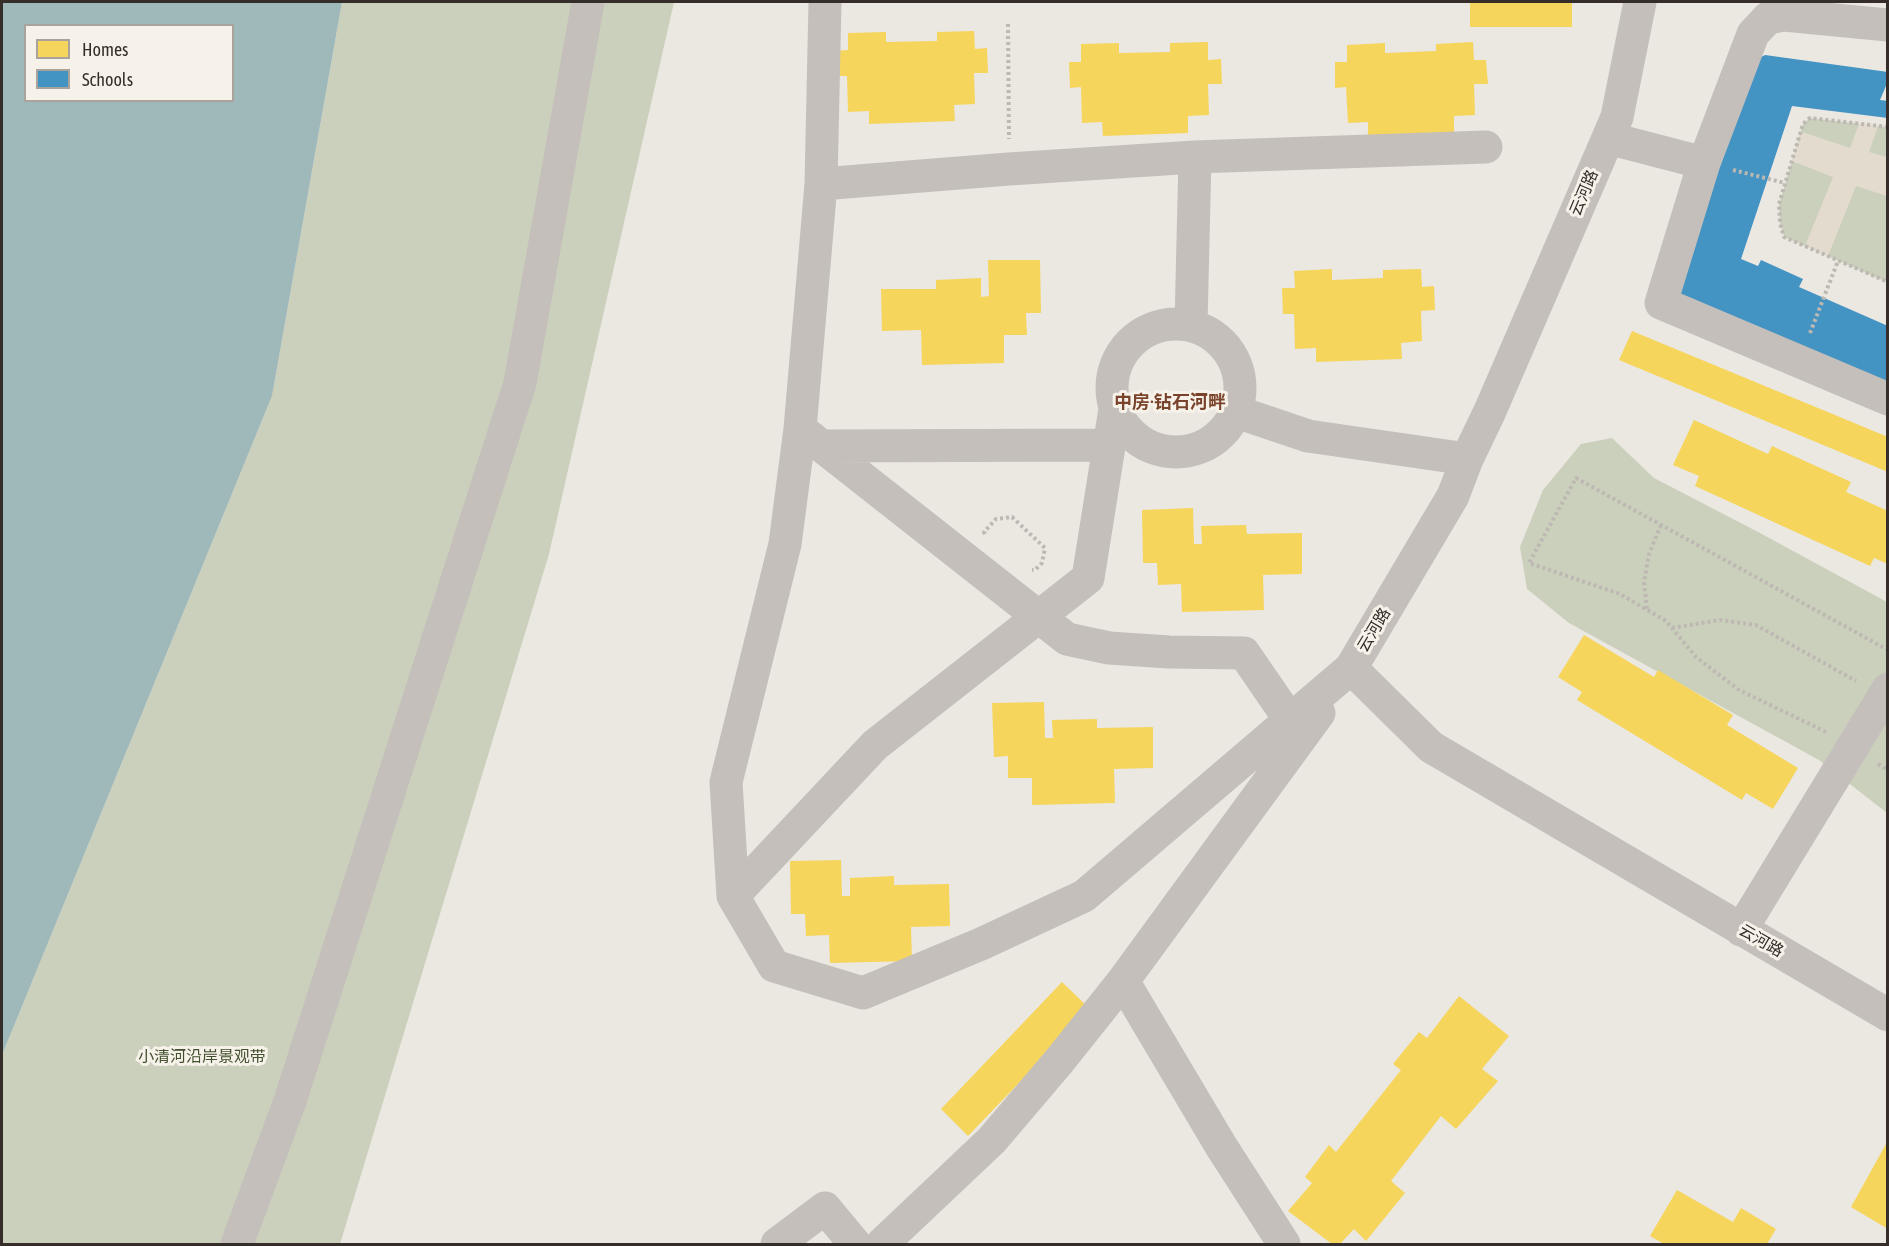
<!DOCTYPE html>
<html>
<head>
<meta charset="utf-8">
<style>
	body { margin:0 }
	#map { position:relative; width:1889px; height:1246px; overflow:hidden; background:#ebe7e1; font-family:"Asap Condensed",sans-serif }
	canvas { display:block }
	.frame { position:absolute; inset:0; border:3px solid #342d29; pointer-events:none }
	.legend { position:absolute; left:24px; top:24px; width:210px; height:78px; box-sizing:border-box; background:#f7f2e9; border:2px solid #a9a39c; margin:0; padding:8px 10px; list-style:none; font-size:18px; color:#342d29 }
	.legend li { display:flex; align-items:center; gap:12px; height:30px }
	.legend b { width:30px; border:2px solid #a9a39c }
</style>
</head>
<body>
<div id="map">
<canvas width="1889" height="1246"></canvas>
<div class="frame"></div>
<ul class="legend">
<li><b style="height:16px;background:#f6d55c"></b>Homes</li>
<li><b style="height:16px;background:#4393c3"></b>Schools</li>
</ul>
</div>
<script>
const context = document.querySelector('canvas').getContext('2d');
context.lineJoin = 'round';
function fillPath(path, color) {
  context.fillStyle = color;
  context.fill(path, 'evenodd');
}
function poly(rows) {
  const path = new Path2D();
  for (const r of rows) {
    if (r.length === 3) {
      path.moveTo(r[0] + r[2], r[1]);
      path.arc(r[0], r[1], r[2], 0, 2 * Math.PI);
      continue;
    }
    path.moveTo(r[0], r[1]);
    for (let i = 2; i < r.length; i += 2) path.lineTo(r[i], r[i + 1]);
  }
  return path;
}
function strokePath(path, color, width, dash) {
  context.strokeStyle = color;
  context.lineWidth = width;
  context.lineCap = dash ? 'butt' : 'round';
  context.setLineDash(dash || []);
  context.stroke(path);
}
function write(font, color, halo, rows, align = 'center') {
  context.font = font + ' "Asap Condensed","Noto Sans SC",sans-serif';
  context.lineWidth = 6;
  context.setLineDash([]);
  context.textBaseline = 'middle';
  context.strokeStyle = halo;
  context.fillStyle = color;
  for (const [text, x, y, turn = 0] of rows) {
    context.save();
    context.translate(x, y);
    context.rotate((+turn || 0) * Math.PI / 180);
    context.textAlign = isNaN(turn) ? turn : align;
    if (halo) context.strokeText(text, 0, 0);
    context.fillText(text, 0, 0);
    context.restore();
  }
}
fillPath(poly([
	[342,2,674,2,549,554,340,1244,2,1244,2,1055,272,396],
	[1810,118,1887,127,1887,282,1784,237,1780,223,1779,204,1803,124],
	[1612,438,1654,478,1760,533,1887,602,1887,813,1819,760,1569,623,1527,589,1520,547,1543,490,1581,444]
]), '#cbd0bc');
fillPath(poly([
	[1859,124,1878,126,1869,152,1887,157,1887,196,1856,186,1828,256,1805,246,1833,177,1792,161,1802,132,1850,148]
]), '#e4dbcf');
fillPath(poly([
	[2,2,342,2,272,396,2,1055],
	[26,26,232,26,232,100,26,100]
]), '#9fb8ba');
fillPath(poly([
	[1470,2,1572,2,1572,27,1470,27],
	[974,31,975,49,987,48,988,73,974,73,975,104,954,105,955,121,869,124,869,111,848,112,847,76,836,76,835,51,848,50,848,33,886,32,886,42,937,41,937,32],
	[1208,42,1208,60,1221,59,1222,84,1208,84,1209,115,1188,116,1188,133,1103,136,1102,122,1082,123,1081,87,1070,88,1069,62,1081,62,1081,44,1119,43,1119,53,1170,52,1170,43],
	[1473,42,1474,60,1486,60,1488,84,1474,84,1475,115,1454,116,1454,133,1368,136,1368,122,1348,123,1346,87,1335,88,1335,62,1347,62,1347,45,1385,43,1385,53,1436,51,1436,44],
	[988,260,1040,260,1041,313,1026,313,1027,335,1004,335,1004,363,922,365,921,330,882,331,881,289,936,289,936,280,981,278,981,297,989,296],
	[1332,269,1332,280,1383,278,1383,270,1421,269,1422,287,1434,286,1435,310,1421,311,1422,341,1401,343,1402,359,1316,362,1316,348,1295,349,1294,314,1283,314,1282,288,1295,288,1294,271],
	[1632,331,1888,437,1888,472,1619,360],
	[1694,420,1768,454,1772,446,1851,482,1846,492,1888,511,1888,564,1874,558,1870,566,1695,486,1699,476,1673,465],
	[1193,508,1194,544,1202,544,1201,526,1246,525,1247,534,1302,533,1302,574,1263,575,1264,610,1182,612,1181,584,1158,585,1157,563,1143,563,1142,510],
	[1584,635,1654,677,1658,670,1733,715,1727,725,1798,768,1773,809,1746,793,1742,800,1577,700,1582,692,1558,677],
	[1044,702,1045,738,1053,738,1052,720,1097,719,1097,728,1153,727,1153,768,1114,769,1115,803,1032,805,1032,778,1008,778,1008,756,994,757,992,703],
	[841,860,842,896,850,896,850,878,894,876,894,885,949,884,950,926,911,927,912,961,830,963,829,935,806,936,805,914,791,914,790,861],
	[1062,982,1090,1009,968,1136,941,1109],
	[1459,996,1509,1036,1482,1069,1498,1081,1456,1129,1441,1116,1391,1181,1405,1193,1366,1241,1354,1229,1340,1244,1332,1244,1288,1211,1312,1183,1305,1177,1329,1145,1336,1152,1401,1070,1393,1064,1419,1032,1427,1038],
	[1886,1144,1888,1145,1888,1229,1851,1207],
	[1677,1190,1733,1222,1741,1208,1776,1229,1767,1244,1664,1244,1650,1236]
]), '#f6d55c');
fillPath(poly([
	[1765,55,1888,72,1888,81,1880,100,1888,101,1888,118,1792,106,1741,259,1758,266,1761,260,1803,279,1799,287,1888,326,1888,383,1675,302,1755,60]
]), '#4393c3');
strokePath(poly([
	[1008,24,1009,139],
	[1888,127,1810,118,1803,124,1779,204,1780,223,1784,237,1888,282],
	[1733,170,1785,183],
	[1810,333,1838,261],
	[985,534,984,532,996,519,1012,517,1045,548,1042,563,1035,570,1032,570],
	[1647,609,1644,582,1649,554,1661,525],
	[1672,628,1720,620,1756,625,1856,681],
	[1826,732,1739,690,1696,657,1666,621,1620,594,1529,563,1576,478,1888,650],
	[1878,764,1888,770]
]), '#bdb8b2', 4, [3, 3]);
strokePath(poly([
	[825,2,821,184,800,429,785,544,726,782,733,896,774,966,863,993,981,944,1084,896,1351,668],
	[1640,2,1617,117,1608,138,1490,411,1467,459,1453,496,1351,668,1431,747,1888,1015],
	[1888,25,1784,15,1768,18,1753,34,1704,163,1661,303,1888,399],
	[1608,138,1704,163],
	[1195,157,1486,147],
	[821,184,1009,169,1195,157,1191,325],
	[1176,388,64],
	[1237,412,1308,436,1467,459],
	[800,429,1067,639,1109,648,1169,652,1244,653,1290,720],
	[822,446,1108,445],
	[733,896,875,745,1088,578,1115,409],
	[1741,930,1888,689],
	[237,1244,290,1101,520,383,588,2],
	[777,1244,825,1208,855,1244],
	[882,1244,992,1140,1060,1060,1123,981],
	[1284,1244,1221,1146,1123,981,1319,713]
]), '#c4bfba', 33);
write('16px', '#342d29', '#f7f2e9', [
	["云河路",1584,193,-67],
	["云河路",1374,630,-59],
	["云河路",1761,941,30]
]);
write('16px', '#42502f', '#f7f2e9', [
	["小清河沿岸景观带",202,1057]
]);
write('bold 18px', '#7a432b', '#f7f2e9', [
	["中房·钻石河畔",1170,402]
]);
</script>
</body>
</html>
